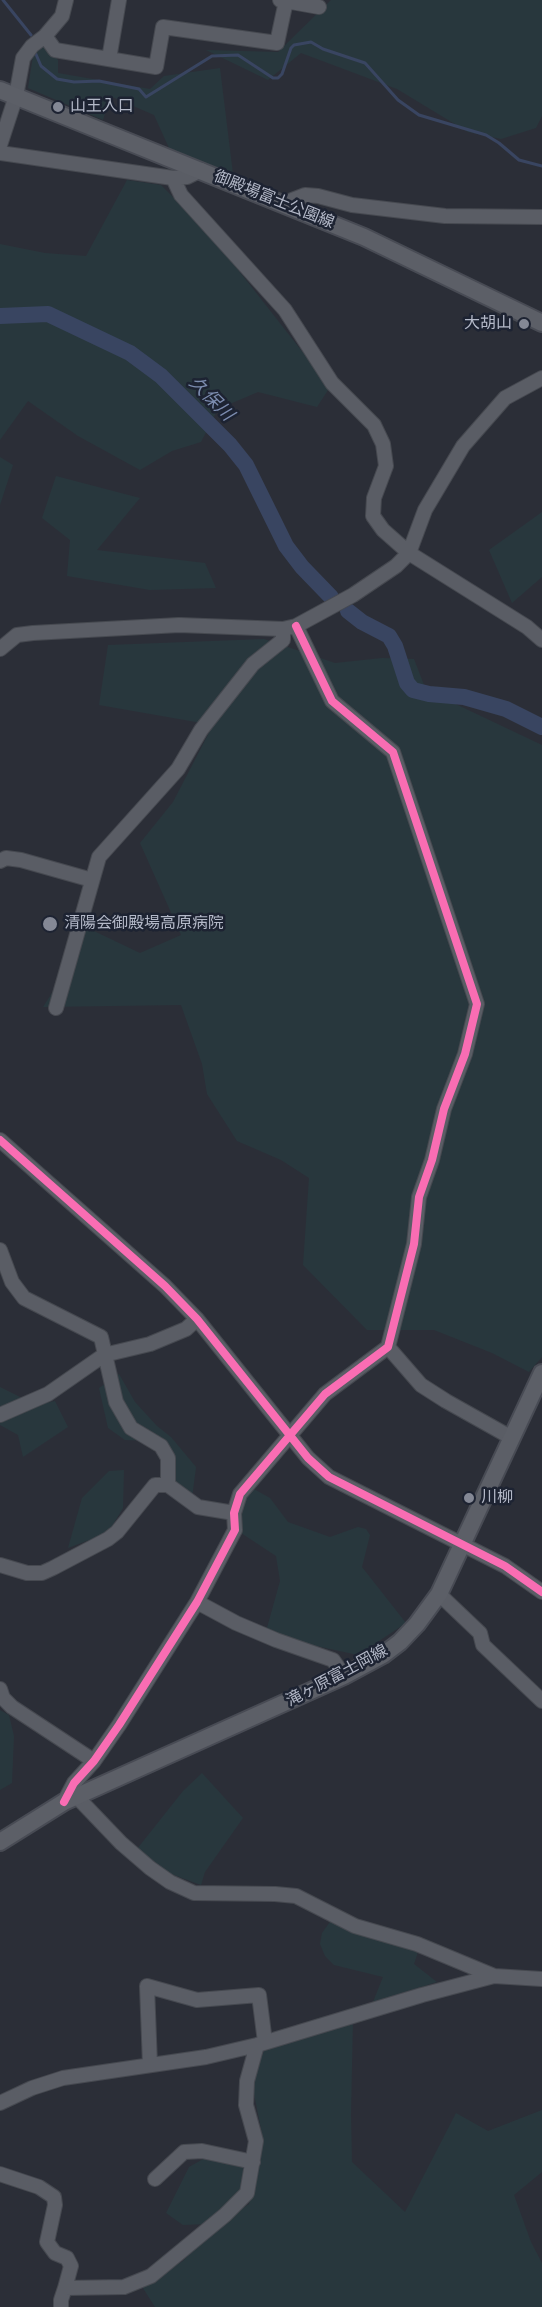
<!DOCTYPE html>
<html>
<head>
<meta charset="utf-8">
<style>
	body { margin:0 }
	canvas { display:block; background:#2b2e37 }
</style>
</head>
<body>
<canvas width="542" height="2307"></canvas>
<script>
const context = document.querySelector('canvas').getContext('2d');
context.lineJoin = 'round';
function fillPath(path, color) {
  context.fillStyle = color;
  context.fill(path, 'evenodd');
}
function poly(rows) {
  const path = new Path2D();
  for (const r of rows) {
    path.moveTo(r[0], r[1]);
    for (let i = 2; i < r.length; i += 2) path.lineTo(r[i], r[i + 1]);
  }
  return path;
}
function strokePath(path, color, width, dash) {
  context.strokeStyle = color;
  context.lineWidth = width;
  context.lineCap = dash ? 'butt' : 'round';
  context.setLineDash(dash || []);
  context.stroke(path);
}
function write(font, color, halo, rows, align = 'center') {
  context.font = font + ' Arial,"Noto Sans JP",sans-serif';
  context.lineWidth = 5;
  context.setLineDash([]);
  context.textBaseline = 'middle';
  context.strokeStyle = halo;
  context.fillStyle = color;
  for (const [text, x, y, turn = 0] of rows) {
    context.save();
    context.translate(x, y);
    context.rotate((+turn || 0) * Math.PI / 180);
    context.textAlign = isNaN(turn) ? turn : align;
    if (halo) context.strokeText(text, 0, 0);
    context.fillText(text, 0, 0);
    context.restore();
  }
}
fillPath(poly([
	[331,0,542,0,542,116,536,128,501,139,468,132,397,89,301,53,268,80,206,50,278,52],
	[44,45,58,60,58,73,150,89,164,76,220,68,233,174,169,148,154,115,110,96,103,120,28,88,33,56],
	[127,180,161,185,210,234,330,387,317,407,258,392,218,409,201,442,172,451,140,470,78,436,28,401,0,440,0,244,45,253,86,256],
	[0,457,13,465,0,505],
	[56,476,140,498,97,550,205,563,216,588,150,590,67,576,70,540,42,518],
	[542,512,542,577,512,603,489,550],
	[264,639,335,663,382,658,414,659,426,690,542,745,542,1357,529,1372,492,1353,434,1330,367,1330,303,1265,309,1178,281,1160,237,1141,207,1094,202,1064,181,1005,43,1007,69,966,75,922,140,953,181,935,140,843,173,802,213,725,99,705,108,645],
	[119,1374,135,1402,157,1426,171,1437,196,1467,192,1498,173,1483,152,1441,125,1440,108,1428,99,1388],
	[0,1387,36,1405,55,1401,68,1427,23,1457,18,1435,0,1425],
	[124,1470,123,1508,108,1533,68,1548,82,1498,109,1471],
	[252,1488,270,1498,288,1522,330,1537,358,1527,366,1529,370,1535,362,1567,406,1623,358,1655,265,1635,280,1581,276,1556,238,1531,235,1512],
	[0,1710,9,1715,14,1736,12,1783,0,1790],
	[202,1773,243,1818,205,1872,201,1885,171,1874,137,1849,183,1791],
	[332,1919,419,1949,414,1964,437,1982,373,2002,383,1977,334,1965,325,1956,320,1944,322,1933],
	[353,2018,351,2115,352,2162,405,2212,456,2113,488,2131,542,2110,542,2172,514,2195,531,2242,542,2263,542,2307,155,2307,141,2285,183,2261,213,2228,249,2204,263,2139,252,2084,265,2048],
	[205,2158,249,2164,248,2187,206,2224,183,2225,166,2213,189,2167]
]), '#28373d');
strokePath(poly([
	[3,0,31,35],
	[35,52,41,66,57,79,74,82,99,81,139,89,146,97,212,56,238,55,273,78,278,78,282,74,291,48,294,45,311,42,323,49,365,63,398,100,419,115,486,135,499,143,519,160,542,166]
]), '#394561', 3);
strokePath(poly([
	[0,316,48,314,130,353,161,376,230,445,246,465,286,546,302,567,331,597],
	[348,611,362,622,389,636,395,646,407,683,413,690,429,694,464,697,506,709,542,727]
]), '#394561', 16);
const minor = poly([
	[280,0,319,7],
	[45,36,55,50,156,67,163,27,277,43,286,1],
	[109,59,119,0],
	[0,145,16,96,23,58,32,46,45,36,62,16,66,0],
	[0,153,173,178,187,177,201,170],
	[173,178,181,195,285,310,332,383,374,425,383,444,386,466,374,498,373,516,383,530,409,553,527,627,542,640],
	[287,204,292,200,305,195,318,196,352,205,445,216,542,217],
	[0,649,17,635,33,633,179,625,283,629,296,626,353,595,396,566,409,553,425,510,463,446,505,398,542,378],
	[0,861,6,858,21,860,92,880],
	[56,1008,99,857,178,769,201,730,253,664,283,640,283,629],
	[0,1140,165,1286,197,1319,308,1458,329,1477,505,1566,542,1592],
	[0,1250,12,1282,24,1298,101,1337,116,1402,131,1428,161,1446,168,1458,168,1485],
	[388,1347,421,1385,446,1401,512,1438],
	[0,1415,48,1394,104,1355,150,1344,186,1329,197,1319],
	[0,1565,27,1573,42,1573,53,1568,108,1539,117,1532,155,1485,168,1485,198,1507,234,1513],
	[439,1594,480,1633,483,1645,542,1701],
	[197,1602,236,1623,276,1640,333,1660,344,1676],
	[0,1689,3,1698,12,1707,94,1761],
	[77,1797,121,1843,150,1868,170,1882,194,1893,275,1894,296,1896,355,1926,417,1944,494,1976],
	[64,1802,74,1783,94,1761,119,1725,197,1602,235,1530,234,1513,240,1494,325,1394,388,1347,414,1244,419,1197,432,1160,444,1109,465,1054,477,1004,393,752,332,701,296,626],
	[150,2065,147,1986,197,2000,259,1995,265,2042],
	[0,2103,32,2088,63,2078,206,2057,257,2045,422,1995,494,1976,542,1979],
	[0,2174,39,2187,54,2197,55,2205,47,2242,55,2253,67,2258,71,2266,65,2288],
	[155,2179,184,2152,202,2151,253,2162],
	[61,2307,61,2300,65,2288,124,2287,151,2276,225,2215,247,2193,256,2141,246,2105,247,2081,257,2045]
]);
const major = poly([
	[0,90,364,237,542,323],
	[0,1842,64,1802,344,1676,383,1655,400,1642,417,1624,439,1594,542,1373]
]);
strokePath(minor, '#464950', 16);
strokePath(major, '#484b54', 20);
strokePath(minor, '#5a5d65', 14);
strokePath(major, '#5c5f67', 16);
strokePath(poly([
	[0,1140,165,1286,197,1319,308,1458,329,1477,505,1566,542,1592],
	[64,1802,74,1783,94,1761,119,1725,197,1602,235,1530,234,1513,240,1494,325,1394,388,1347,414,1244,419,1197,432,1160,444,1109,465,1054,477,1004,393,752,332,701,296,626]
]), '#f96db3', 8);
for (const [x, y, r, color] of [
	[58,107,6,"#848895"],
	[524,324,6,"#848895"],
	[50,924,8,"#848895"],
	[469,1498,6,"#848895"]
]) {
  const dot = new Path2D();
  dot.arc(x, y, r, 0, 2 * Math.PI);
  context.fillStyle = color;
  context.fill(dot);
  strokePath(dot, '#1d2332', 2);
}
write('16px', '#b4b9c8', '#1d2332', [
	["山王入口",70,107],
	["大胡山",512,324,"right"],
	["清陽会御殿場高原病院",64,924],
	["川柳",481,1498]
], 'left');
write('16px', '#b4b9c8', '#1d2332', [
	["御殿場富士公園線",274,200,22],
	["滝ヶ原富士岡線",337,1676,-28]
]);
write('italic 18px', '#7c8caf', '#1d2332', [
	["久保川",211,399,45]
]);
</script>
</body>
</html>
